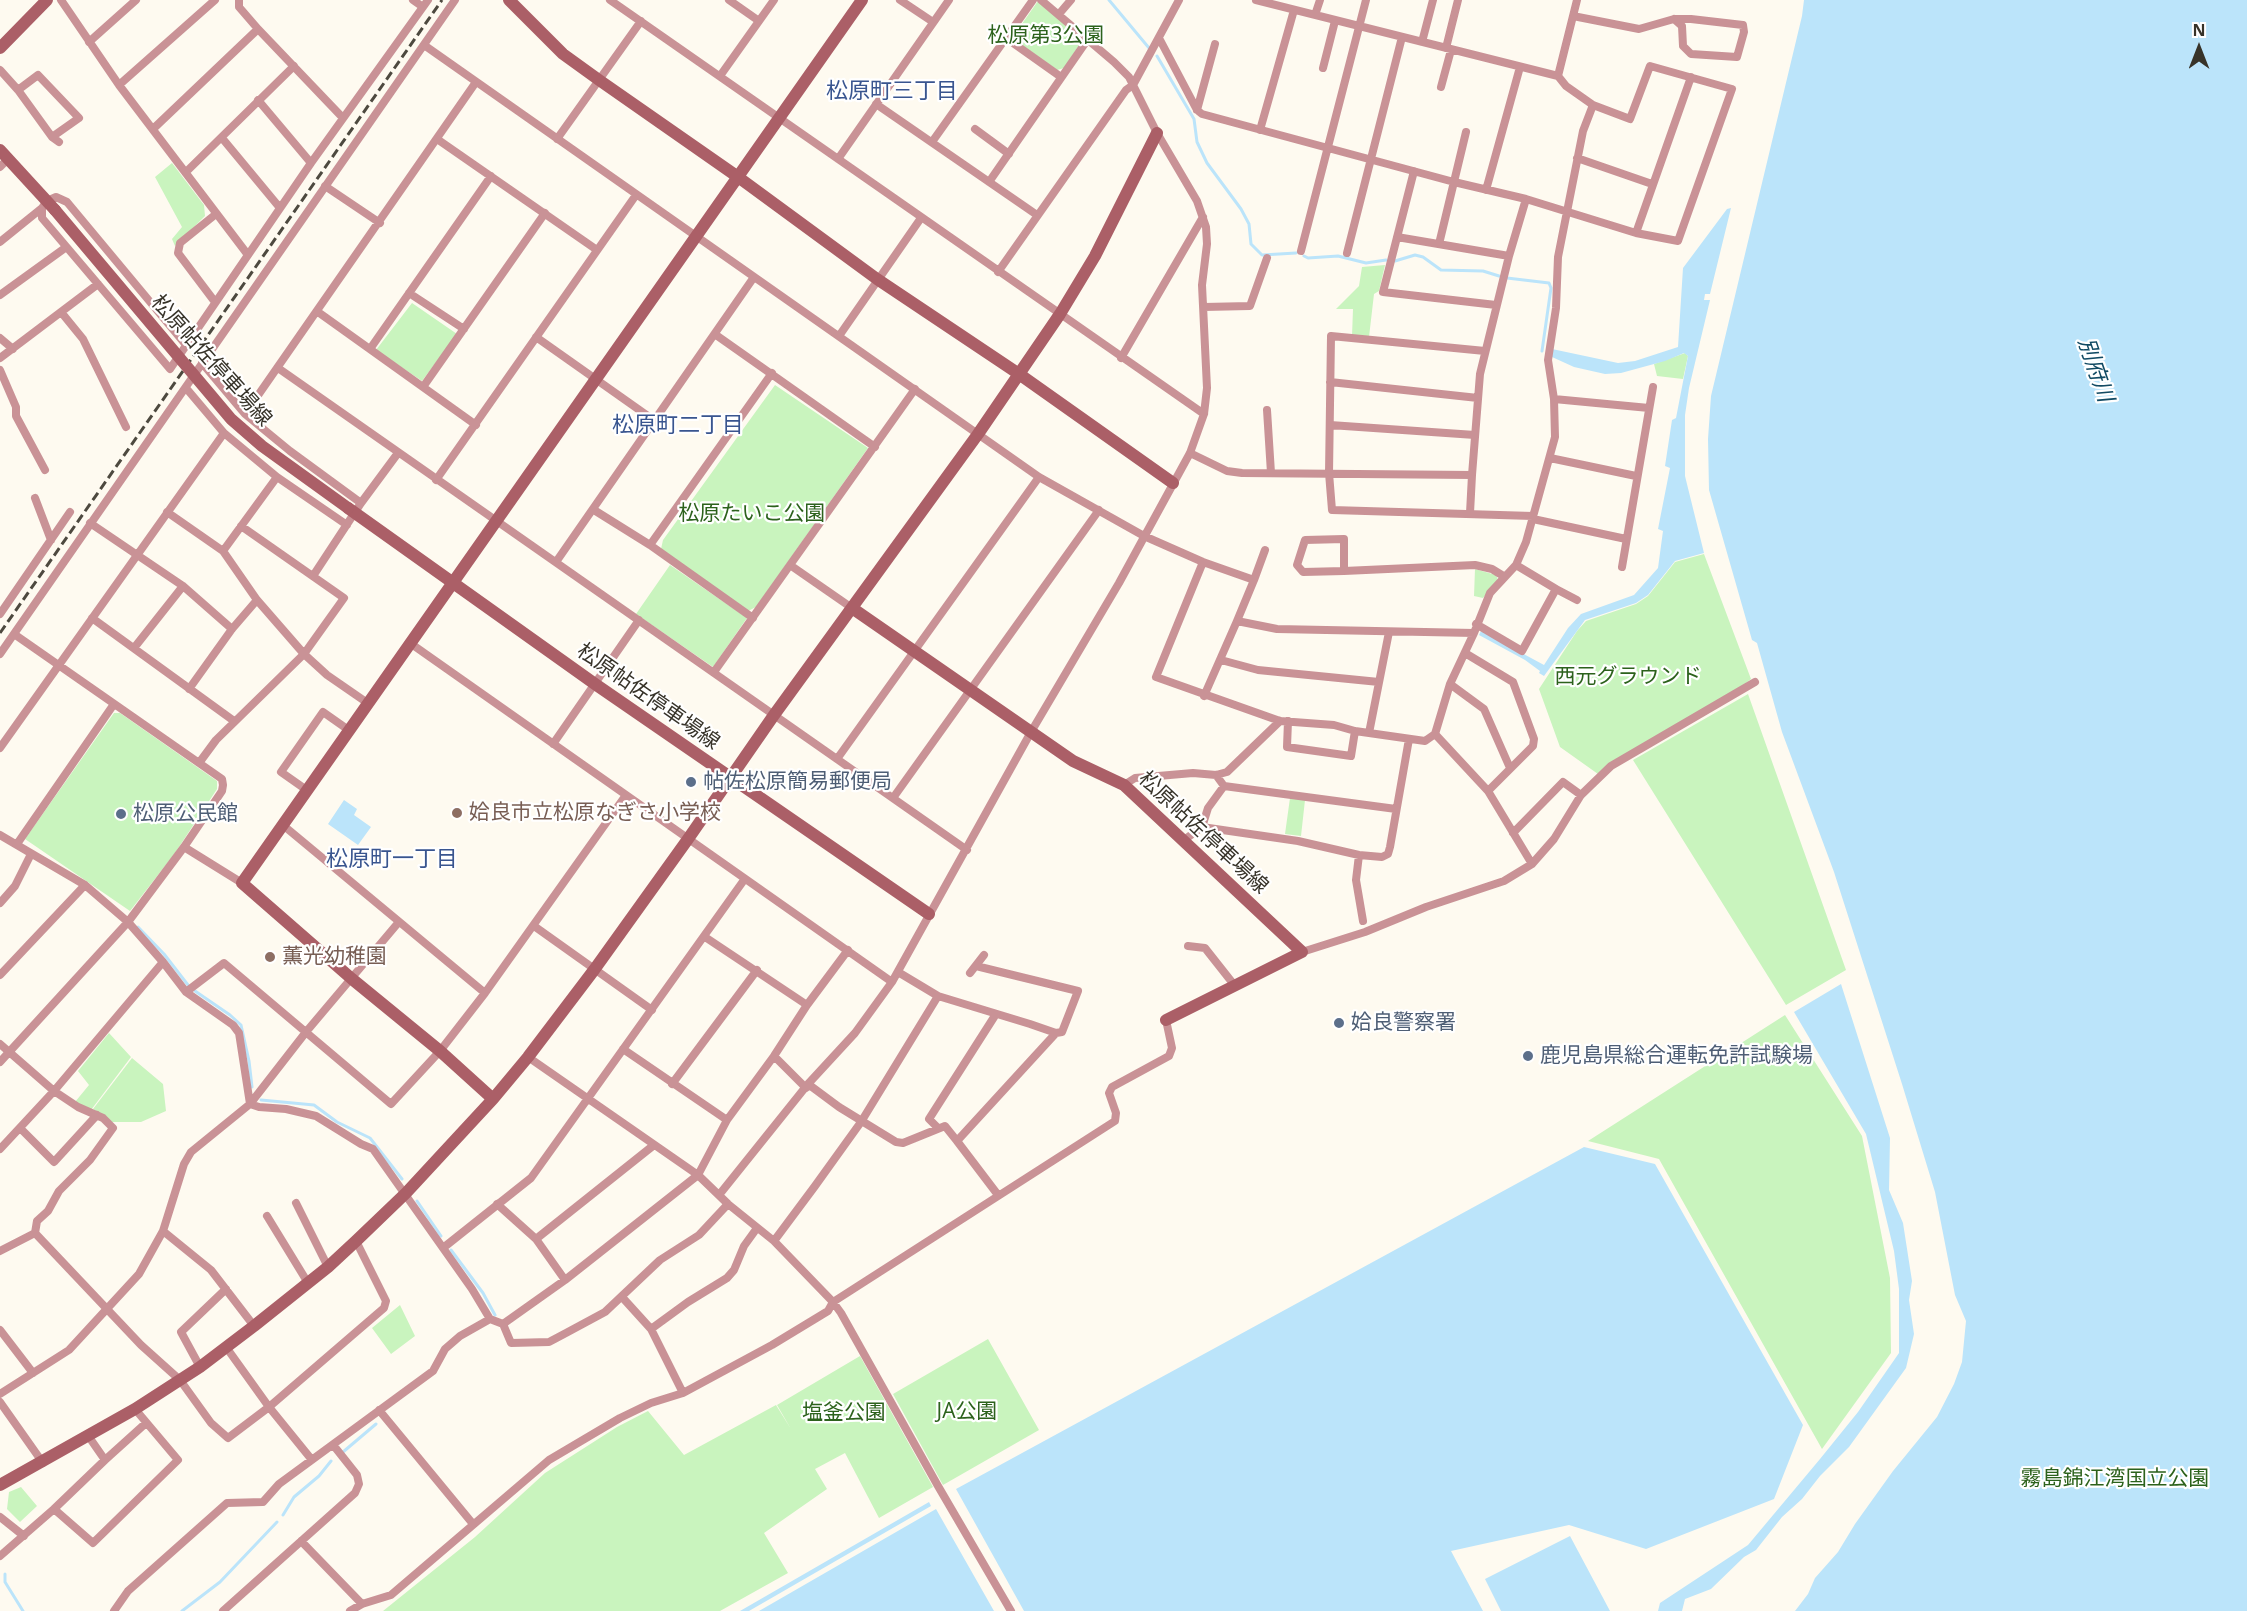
<!DOCTYPE html>
<html>
<head>
<meta charset="utf-8">
<style>
	body { margin:0 }
	#map { position:relative; width:2247px; height:1611px; overflow:hidden; background:#fefaf0; font-family:"Open Sans",sans-serif }
	canvas { display:block }
	.north { position:absolute; left:2169px; top:18px; width:60px; height:60px; -webkit-text-stroke:4px #fff; paint-order:stroke; rotate:0deg; font-size:16px; font-weight:700; line-height:24px; text-align:center; color:#373329 }
	.north::after { content:''; display:block; margin:auto; width:21px; height:27px; background:#373329; clip-path:polygon(50% 0,100% 100%,50% 72%,0 100%) }
</style>
</head>
<body>
<div id="map">
<canvas width="2247" height="1611"></canvas>
<div class="north">N</div>
</div>
<script>
const context = document.querySelector('canvas').getContext('2d');
context.lineJoin = 'round';
function fillPath(path, color) {
  context.fillStyle = color;
  context.fill(path, 'evenodd');
}
function poly(rows) {
  const path = new Path2D();
  for (const r of rows) {
    path.moveTo(r[0], r[1]);
    for (let i = 2; i < r.length; i += 2) path.lineTo(r[i], r[i + 1]);
  }
  return path;
}
function strokePath(path, color, width, dash) {
  context.strokeStyle = color;
  context.lineWidth = width;
  context.lineCap = dash ? 'butt' : 'round';
  context.setLineDash(dash || []);
  context.stroke(path);
}
function write(font, color, halo, rows, align = 'center') {
  context.font = font + ' "Open Sans","Noto Sans JP",sans-serif';
  context.lineWidth = 4.5;
  context.setLineDash([]);
  context.textBaseline = 'middle';
  context.strokeStyle = halo;
  context.fillStyle = color;
  for (const [text, x, y, turn = 0] of rows) {
    context.save();
    context.translate(x, y);
    context.rotate((+turn || 0) * Math.PI / 180);
    context.textAlign = isNaN(turn) ? turn : align;
    if (halo) context.strokeText(text, 0, 0);
    context.fillText(text, 0, 0);
    context.restore();
  }
}
fillPath(poly([
	[1038,1,1083,39,1064,68,1057,70,1012,38],
	[172,163,204,205,205,216,175,246,172,239,182,227,155,177],
	[1385,265,1379,291,1374,294,1369,337,1352,336,1353,309,1336,309,1359,286,1362,267],
	[412,303,457,334,422,381,376,350],
	[1685,353,1688,356,1683,379,1657,376,1654,364],
	[775,385,868,448,756,607,748,611,661,549,663,540],
	[1704,554,1751,679,1733,693,1598,774,1560,747,1539,689,1577,631,1586,621,1636,604,1648,596,1675,562],
	[670,565,747,618,713,667,636,614],
	[1475,569,1496,575,1498,580,1483,598,1474,596],
	[1748,694,1846,970,1786,1005,1633,760],
	[114,713,120,713,217,781,217,789,175,853,130,911,25,839],
	[1290,798,1305,800,1301,836,1285,834],
	[1785,1015,1862,1136,1890,1278,1891,1353,1822,1449,1659,1159,1588,1141],
	[109,1033,131,1057,91,1110,75,1102,89,1085,78,1071],
	[132,1058,163,1084,166,1111,141,1122,111,1122,93,1109],
	[400,1305,415,1336,391,1354,372,1328],
	[988,1339,1039,1430,943,1485,893,1394],
	[860,1356,933,1487,879,1518,845,1453,815,1469,827,1489,764,1533,788,1573,720,1611,383,1611,475,1537,545,1473,617,1427,648,1411,684,1455,776,1405,791,1429,777,1405],
	[21,1487,37,1506,20,1522,7,1509,9,1492]
]), '#c9f4be');
fillPath(poly([
	[1804,0,2247,0,2247,1611,1795,1611,1808,1594,1815,1578,1838,1552,1855,1524,1893,1471,1937,1417,1954,1384,1962,1362,1966,1321,1955,1295,1935,1192,1902,1084,1834,872,1782,732,1757,643,1752,640,1709,490,1708,439,1711,396,1802,16],
	[1731,208,1710,294,1705,294,1704,300,1710,300,1689,388,1685,415,1685,476,1704,553,1675,561,1648,595,1636,603,1585,620,1544,676,1539,673,1540,671,1525,660,1479,635,1481,631,1544,665,1568,628,1581,614,1634,595,1658,568,1663,531,1658,529,1670,468,1665,466,1672,420,1676,418,1688,356,1684,353,1665,361,1621,373,1605,374,1574,367,1552,357,1552,349,1618,363,1635,361,1678,347,1683,268,1727,209],
	[344,800,357,809,354,815,371,827,358,845,328,824],
	[1841,984,1890,1138,1889,1190,1903,1223,1912,1281,1909,1300,1914,1334,1906,1368,1849,1447,1820,1476,1802,1499,1782,1517,1756,1550,1744,1557,1711,1589,1685,1599,1682,1611,1658,1611,1660,1603,1748,1545,1820,1459,1858,1412,1899,1353,1899,1289,1894,1251,1866,1134,1794,1012],
	[1584,1147,1655,1164,1803,1425,1774,1499,1646,1549,1569,1525,1451,1551,1483,1611,1024,1611,956,1489],
	[929,1502,931,1506,749,1611,740,1611],
	[936,1509,994,1611,759,1611],
	[1570,1536,1610,1611,1501,1611,1485,1579]
]), '#bbe4fa');
strokePath(poly([
	[1109,0,1149,48],
	[1157,56,1194,119,1197,142,1207,163,1241,209,1249,224,1251,244,1262,255,1296,253],
	[1304,256,1308,258,1338,256,1366,263,1386,260],
	[1395,261,1415,255,1423,257,1441,270,1483,271,1499,276],
	[1507,278,1549,283,1551,288,1542,351],
	[138,927,164,954,188,985],
	[195,991,230,1015,241,1025,249,1061,252,1087],
	[261,1100,314,1105,337,1122,370,1138,402,1179],
	[417,1201,441,1236],
	[451,1250,483,1293,495,1315],
	[343,1452,376,1424],
	[283,1515,294,1497,319,1476,331,1461],
	[5,1574,5,1582,23,1611],
	[182,1611,220,1582,277,1522]
]), '#bbe4fa', 3);
strokePath(poly([
	[61,0,119,85,248,255],
	[239,0,239,7,258,29,343,118],
	[413,0,423,7],
	[610,0,1204,414],
	[729,0,759,21],
	[900,0,933,22],
	[1059,14,1071,0],
	[1315,15,1320,0],
	[1573,16,1639,29,1674,19,1691,19,1743,25,1744,32,1737,57,1691,54,1683,46,1682,26,1674,19],
	[1006,38,1061,77],
	[1159,38,1197,110,1202,114,1454,182,1526,199,1636,233,1678,241,1732,89,1650,66,1630,119,1593,105,1566,86,1558,76,1256,0],
	[89,42,136,0],
	[1422,42,1433,0],
	[424,45,1039,477,1144,536,1203,562,1254,580,1237,621,1277,629,1474,633,1490,593,1516,565,1526,542,1555,437,1554,399,1548,360,1556,308,1558,257,1583,131,1593,105],
	[1446,48,1458,0],
	[1323,68,1335,21],
	[0,70,18,90,52,137,59,142],
	[720,76,774,0],
	[1558,76,1577,0],
	[119,85,215,0],
	[1441,87,1451,50],
	[18,90,38,75,79,118,52,137],
	[258,100,311,163],
	[876,104,1037,215],
	[1197,110,1215,44],
	[153,129,258,29],
	[975,129,1009,154],
	[1260,130,1294,10],
	[222,138,280,208],
	[437,139,597,250],
	[557,139,641,21],
	[932,142,1033,0],
	[1577,158,1652,184],
	[838,159,949,0],
	[0,167,9,158],
	[1414,171,1383,292,1496,305],
	[186,172,294,66],
	[989,182,1088,39],
	[325,186,380,223],
	[1486,190,1520,67],
	[1636,233,1691,77],
	[1397,237,1509,256],
	[0,242,42,208],
	[1439,244,1466,132],
	[1301,251,1366,0],
	[1347,253,1402,37],
	[998,272,1126,90,1133,85,1179,0],
	[409,293,464,329],
	[0,295,65,248],
	[215,302,178,253,180,243,216,214],
	[1204,307,1250,306,1267,258],
	[61,312,83,339,126,427],
	[318,312,476,425],
	[716,335,875,447],
	[839,336,921,218],
	[536,337,655,421],
	[0,338,13,349],
	[186,345,67,202,56,197,47,201,42,208,42,218,170,369,311,163,428,0],
	[370,349,491,176],
	[1485,351,1331,336,1329,473,1332,510,1533,516],
	[0,358,98,284],
	[1121,358,1203,217],
	[202,363,245,414,290,451,361,503],
	[278,368,967,850],
	[0,370,16,407,16,416,45,470],
	[1330,382,1478,398],
	[423,387,545,213],
	[186,388,224,433,277,477,347,525],
	[1554,399,1649,408],
	[1267,410,1271,473],
	[245,414,476,82],
	[1330,425,1475,435],
	[1190,453,1227,471,1242,473,1472,475,1480,374,1509,256,1526,199],
	[1550,458,1636,476],
	[436,480,636,195],
	[35,498,51,540],
	[594,510,650,545,753,618],
	[167,512,223,551,257,600,304,654,327,675,369,704],
	[1470,513,1472,475],
	[1533,519,1626,539],
	[90,523,183,586,232,629],
	[650,545,772,373],
	[223,551,277,477],
	[556,562,754,277],
	[1203,562,1156,677,1280,721,1334,725,1355,731,1425,741,1435,734,1450,684,1474,633],
	[790,565,852,608],
	[1622,567,1653,387],
	[1344,571,1344,539,1305,540,1297,565,1303,572,1344,571,1475,565,1492,569,1505,577],
	[313,576,361,503,398,453],
	[1254,580,1265,550],
	[1556,589,1577,600],
	[0,614,70,512],
	[92,618,234,721],
	[1476,624,1522,651,1556,589,1516,565],
	[410,643,892,982],
	[134,648,183,586],
	[1465,653,1513,682,1534,739,1533,746,1488,791],
	[0,654,455,0],
	[1221,660,1258,670,1379,682],
	[714,672,915,389],
	[1450,684,1484,709,1510,768],
	[189,689,232,629,257,600],
	[1204,696,1237,621],
	[1288,721,1287,747,1351,756,1355,731],
	[1369,733,1389,632],
	[1435,734,1488,791,1532,864],
	[553,744,639,620],
	[0,748,224,433],
	[837,759,1039,477],
	[199,763,216,740,304,654,344,598,241,526],
	[1216,775,1224,786,1396,809],
	[1124,785,1135,778,1193,773,1216,775,1227,772,1280,721],
	[308,791,281,772,323,712,350,731],
	[893,798,1099,510],
	[284,826,485,993],
	[1202,827,1208,808,1224,786],
	[1513,833,1563,782,1581,795],
	[0,835,85,885,128,922,163,962,186,992,233,1025,239,1033,250,1104],
	[1184,840,1202,827,1298,841,1359,855,1382,857,1388,854,1390,847,1409,739],
	[17,844,114,704],
	[184,847,242,883],
	[1359,855,1356,880,1363,921],
	[0,903,15,886,31,854],
	[534,926,652,1010],
	[705,937,807,1005],
	[1188,946,1205,948,1235,986],
	[1302,952,1365,932,1426,907,1504,881,1532,864,1554,839,1581,795,1611,766,1755,682],
	[976,966,1078,991,1062,1032,1056,1033],
	[970,973,984,955],
	[0,975,85,885],
	[186,992,224,963,391,1104,440,1051,485,993,626,795],
	[0,1044,54,1091,78,1107,103,1118,113,1128,90,1160,59,1191,48,1211,37,1221,35,1233],
	[623,1049,727,1120],
	[774,1056,806,1088],
	[528,1057,698,1175,728,1204,774,1241,833,1302,841,1313,938,1486,1011,1611],
	[0,1062,128,922,184,847,222,791,223,785,222,779,14,634],
	[672,1084,757,970],
	[808,1084,839,1107,896,1142,903,1143,945,1126,957,1141,1056,1033,1030,1024,938,996,898,972],
	[250,1104,259,1107,286,1109,316,1116,361,1144,373,1149,472,1289,490,1319,503,1324,565,1280,698,1175,727,1120,774,1056,807,1005,848,950],
	[20,1128,54,1162,97,1115],
	[938,1128,929,1119,996,1014],
	[957,1141,998,1195],
	[0,1149,54,1091,163,962],
	[719,1195,808,1084,855,1033,892,982,1031,732,1119,583,1190,453,1204,414,1207,388,1202,285,1207,244,1206,227,1197,201,1157,133,1129,77,1114,62,1041,0],
	[296,1203,328,1267],
	[497,1204,536,1239,565,1280],
	[267,1216,308,1283],
	[163,1231,211,1270,254,1326],
	[536,1239,654,1145],
	[774,1241,815,1186,861,1122,938,996],
	[443,1248,531,1178,744,880],
	[0,1251,35,1233,141,1345,180,1380,211,1423,228,1438,269,1407,384,1308,386,1301,356,1241],
	[622,1297,651,1329,688,1302,727,1278,734,1270,744,1246,757,1228],
	[503,1324,511,1343,549,1342,566,1333,605,1312,660,1260,699,1235,728,1204],
	[651,1329,683,1393],
	[0,1330,33,1373],
	[226,1347,269,1407,312,1460],
	[200,1367,181,1332,226,1289],
	[0,1394,69,1350,139,1274,163,1231,184,1164,191,1152,250,1104,306,1032,398,923],
	[0,1402,43,1463],
	[379,1410,473,1524],
	[89,1437,105,1460,54,1509,93,1543,178,1460,135,1409],
	[105,1460,146,1423],
	[0,1517,24,1536],
	[301,1541,362,1604],
	[0,1556,54,1509],
	[114,1611,128,1591,227,1503,263,1502,279,1484,433,1371,445,1349,460,1336,490,1319],
	[223,1611,355,1493,359,1484,357,1475,334,1446],
	[350,1611,362,1604,391,1595,549,1460,620,1418,651,1403,683,1393,772,1345,828,1311,833,1302,1115,1121,1116,1113,1109,1093,1112,1087,1169,1056,1172,1048,1166,1020]
]), '#c99296', 8);
strokePath(poly([
	[509,0,563,54,599,80,738,177,877,279,1019,374,1173,483],
	[0,48,47,0],
	[0,150,55,210],
	[348,508,595,684,929,914],
	[852,608,1073,761,1124,785,1302,952,1166,1020],
	[493,1099,440,1051,352,979,242,883,862,0],
	[0,1485,135,1409,200,1367,254,1326,328,1267,356,1241,406,1193,493,1099,528,1057,594,970,688,839,774,715,978,434,1060,314,1095,256,1157,133]
]), '#ab5f67', 12);
strokePath(poly([
	[0,633,442,0]
]), '#4d493f', 3, [9, 4.5]);
strokePath(poly([
	[55,210,231,419,262,446,348,508]
]), '#ab5f67', 12);
for (const [x, y, r, color] of [
	[691,782,6,"#5c6f8a"],
	[457,813,6,"#8d6e63"],
	[121,814,6,"#5c6f8a"],
	[270,957,6,"#8d6e63"],
	[1339,1023,6,"#5c6f8a"],
	[1528,1056,6,"#5c6f8a"]
]) {
  const dot = new Path2D();
  dot.arc(x, y, r, 0, 2 * Math.PI);
  context.fillStyle = color;
  context.fill(dot);
  strokePath(dot, '#fff', 2);
}
write('21px', '#2c621c', '#fff', [
	["松原第3公園",1046,36],
	["松原たいこ公園",752,514],
	["西元グラウンド",1628,677],
	["JA公園",967,1412],
	["塩釜公園",844,1413],
	["霧島錦江湾国立公園",2115,1479]
]);
write('21px', '#373329', '#fff', [
	["松原帖佐停車場線",211,361,48],
	["松原帖佐停車場線",648,697,35],
	["松原帖佐停車場線",1203,833,43]
]);
write('21px', '#4e5e75', '#fff', [
	["帖佐松原簡易郵便局",703,782],
	["松原公民館",133,814],
	["姶良警察署",1351,1023],
	["鹿児島県総合運転免許試験場",1540,1056]
], 'left');
write('21px', '#785e54', '#fff', [
	["姶良市立松原なぎさ小学校",469,813],
	["薫光幼稚園",282,957]
], 'left');
write('22px', '#39558f', '#fff', [
	["松原町三丁目",892,92],
	["松原町二丁目",678,426],
	["松原町一丁目",392,860]
]);
write('italic 22px', '#114a63', '#fff', [
	["別府川",2095,370,71]
]);
</script>
</body>
</html>
